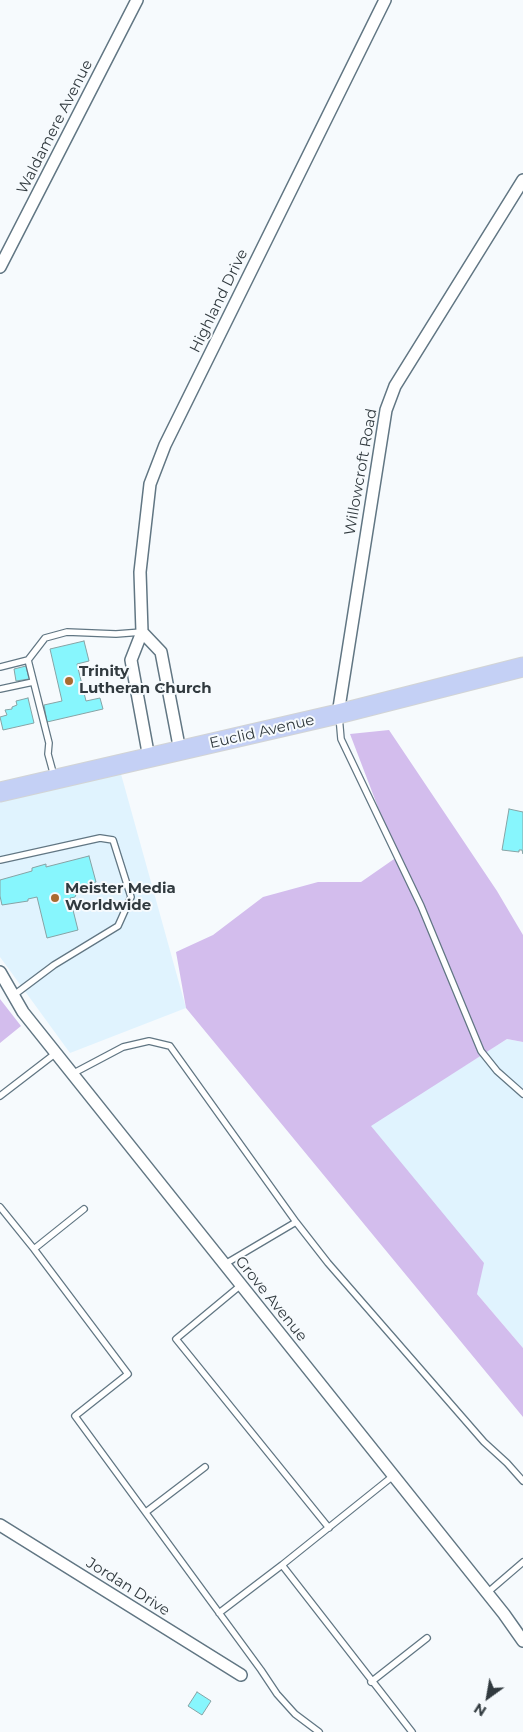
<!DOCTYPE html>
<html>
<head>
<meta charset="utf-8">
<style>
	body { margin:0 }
	#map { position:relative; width:523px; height:1732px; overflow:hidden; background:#f6fafd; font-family:Montserrat,sans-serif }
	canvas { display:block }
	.north { position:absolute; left:463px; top:1672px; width:50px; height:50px; -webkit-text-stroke:4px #f6fafd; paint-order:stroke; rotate:212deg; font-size:14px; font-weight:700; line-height:20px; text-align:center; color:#313a3f }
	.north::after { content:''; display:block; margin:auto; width:18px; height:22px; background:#313a3f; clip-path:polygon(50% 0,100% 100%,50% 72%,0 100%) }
</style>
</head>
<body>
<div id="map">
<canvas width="523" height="1732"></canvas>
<div class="north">N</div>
</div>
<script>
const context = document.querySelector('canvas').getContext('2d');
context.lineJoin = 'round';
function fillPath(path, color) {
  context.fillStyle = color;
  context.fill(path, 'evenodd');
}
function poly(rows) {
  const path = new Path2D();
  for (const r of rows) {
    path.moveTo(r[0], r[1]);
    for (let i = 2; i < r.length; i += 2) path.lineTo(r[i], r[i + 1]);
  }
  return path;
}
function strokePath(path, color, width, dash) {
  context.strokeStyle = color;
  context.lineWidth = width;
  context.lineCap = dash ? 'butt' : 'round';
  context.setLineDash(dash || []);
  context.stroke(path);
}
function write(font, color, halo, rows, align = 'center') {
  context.font = font + ' Montserrat,sans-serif';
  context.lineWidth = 4;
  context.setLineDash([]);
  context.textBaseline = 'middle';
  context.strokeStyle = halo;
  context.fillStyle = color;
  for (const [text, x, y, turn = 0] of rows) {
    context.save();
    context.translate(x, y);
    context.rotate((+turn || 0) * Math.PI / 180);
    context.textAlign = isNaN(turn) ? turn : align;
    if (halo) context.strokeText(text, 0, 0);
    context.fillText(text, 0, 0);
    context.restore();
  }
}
fillPath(poly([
	[121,774,186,1008,70,1053,0,957,0,801],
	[507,1039,523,1042,523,1348,477,1294,370,1125]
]), '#e0f3fe');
fillPath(poly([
	[389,730,497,891,523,935,523,1042,507,1039,371,1126,484,1263,477,1294,523,1348,523,1417,186,1008,176,952,213,935,263,897,318,882,361,882,397,857,350,734],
	[0,999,21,1026,0,1043]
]), '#d3bded');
const building = poly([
	[84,641,89,661,77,664,86,701,100,698,103,709,47,722,44,705,62,701,50,649,84,641],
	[26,666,29,679,16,681,14,669,26,666],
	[28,698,34,723,3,730,0,717,7,715,5,710,12,709,12,707,17,705,16,701,28,698],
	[509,809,523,812,523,854,522,850,519,850,519,852,502,850,509,809],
	[89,856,96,882,78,887,78,890,75,897,70,898,78,930,47,938,37,897,28,899,28,901,2,905,0,896,0,880,32,871,32,868,46,864,46,867,89,856],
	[197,1692,211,1701,202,1715,188,1706,197,1692]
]);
fillPath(building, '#87f6fd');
strokePath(building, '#87a3a5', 1);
const lane = poly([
	[28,660,45,638,67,632,116,634,142,632],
	[0,667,28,660,49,743,48,754,54,776],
	[0,689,33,682],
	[339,716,341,739,421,906,481,1051,497,1071,523,1094],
	[0,860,100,838,113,840,131,897,118,926,54,965,14,995],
	[72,1074,123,1047,149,1041,170,1046,296,1222],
	[0,1096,56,1053],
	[0,1207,34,1249,128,1374,75,1416,261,1670,277,1694,295,1714,319,1732],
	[34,1249,84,1209],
	[225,1264,296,1222,328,1263,484,1442,507,1463,523,1481],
	[241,1285,176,1339,329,1528],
	[146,1512,205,1467],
	[282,1565,412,1732],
	[487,1593,523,1562],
	[219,1613,282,1565,393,1476],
	[371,1682,427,1638]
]);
const street = poly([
	[0,267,137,0],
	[142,632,161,652,180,751],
	[338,714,386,410,395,386,523,180],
	[149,758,131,660,142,632,140,572,150,484,165,445,385,0],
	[0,972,23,1012,504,1614,523,1641],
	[0,1525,241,1675]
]);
const primary = poly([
	[0,792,338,714,523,667]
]);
strokePath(lane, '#617683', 8);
strokePath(street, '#617683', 14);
strokePath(primary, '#d2d4d5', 21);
strokePath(lane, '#fff', 5.5);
strokePath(street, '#fff', 11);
strokePath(primary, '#c4d0f5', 19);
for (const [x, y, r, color] of [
	[69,681,5,"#a96b30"],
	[55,898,5,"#a96b30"]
]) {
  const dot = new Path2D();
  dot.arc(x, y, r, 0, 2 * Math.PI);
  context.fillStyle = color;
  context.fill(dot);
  strokePath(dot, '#f6fafd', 2);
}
write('15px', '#313a3f', '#f6fafd', [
	["Waldamere Avenue",55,127,-63],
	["Highland Drive",219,301,-64],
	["Willowcroft Road",361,472,-80],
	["Euclid Avenue",262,732,-13],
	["Grove Avenue",271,1299,51],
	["Jordan Drive",128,1587,32]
]);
write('bold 15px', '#313a3f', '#f6fafd', [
	["Trinity",79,672],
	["Lutheran Church",79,689],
	["Meister Media",65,889],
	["Worldwide",65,906]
], 'left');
</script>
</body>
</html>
